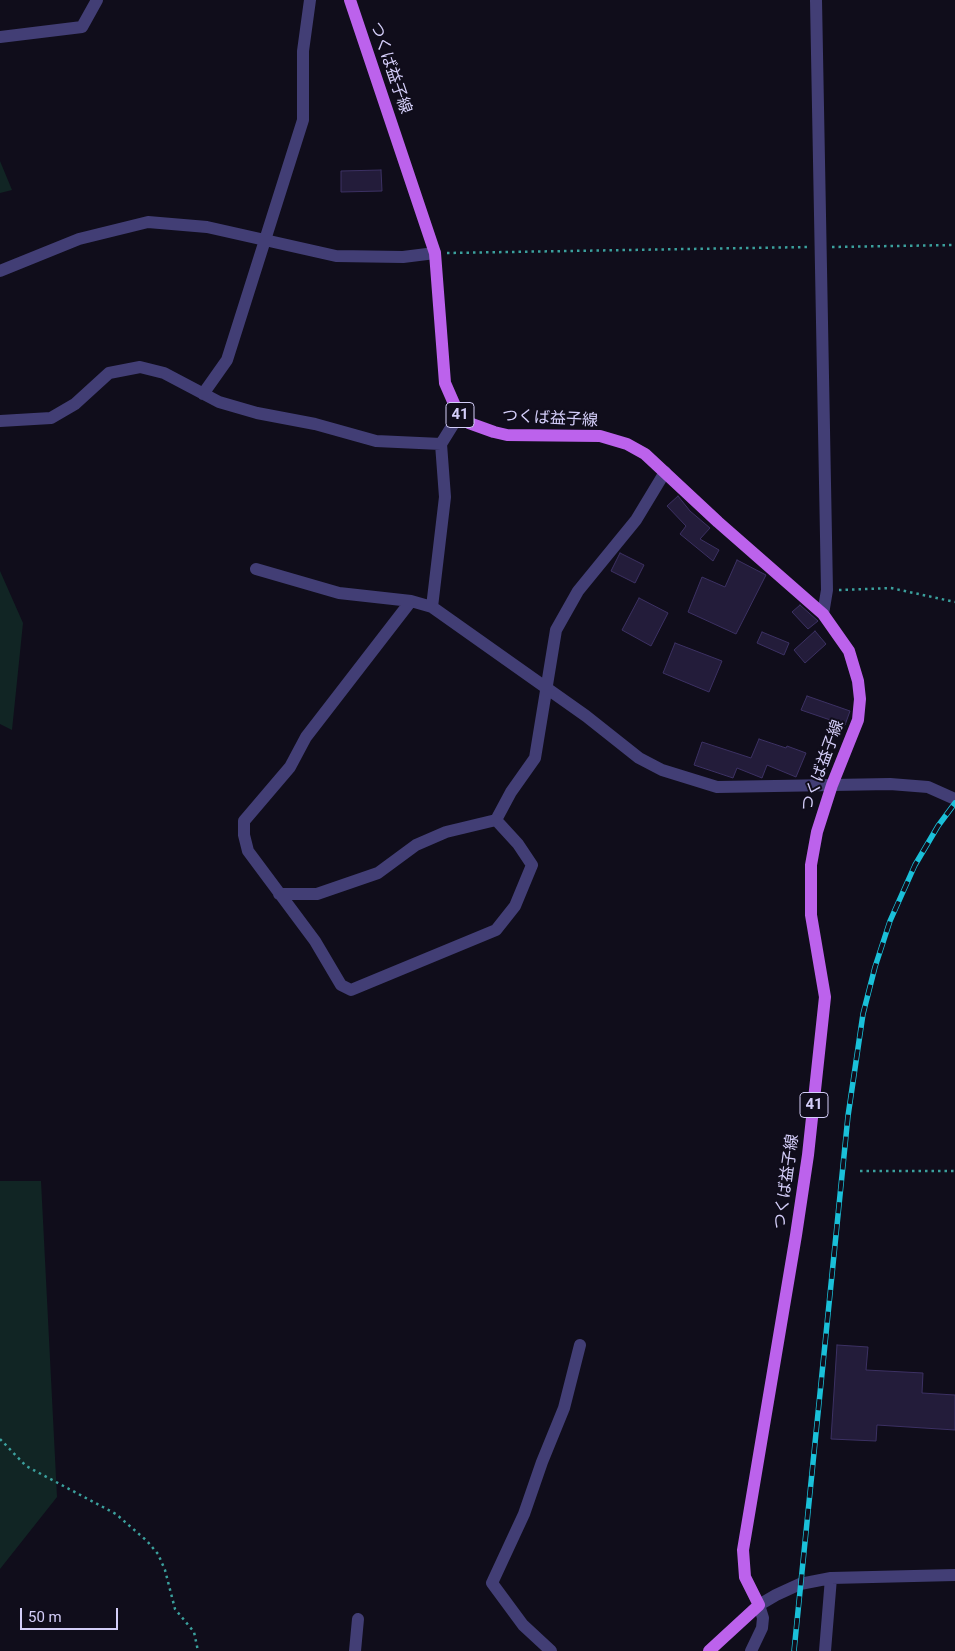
<!DOCTYPE html>
<html>
<head>
<meta charset="utf-8">
<style>
	body { margin:0 }
	#map { position:relative; width:955px; height:1651px; overflow:hidden; background:#100d1b; font-family:Roboto,sans-serif }
	canvas { display:block }
	.scale { position:absolute; left:20px; top:1608px; width:98px; height:22px; box-sizing:border-box; border:2px solid #d4cef9; border-top:0; padding-left:6px; font-size:15px; line-height:18px; white-space:nowrap; color:#d4cef9; -webkit-text-stroke:4px #100d1b; paint-order:stroke }
</style>
</head>
<body>
<div id="map">
<canvas width="955" height="1651"></canvas>
<div class="scale">50 m</div>
</div>
<script>
const context = document.querySelector('canvas').getContext('2d');
context.lineJoin = 'round';
function fillPath(path, color) {
  context.fillStyle = color;
  context.fill(path, 'evenodd');
}
function poly(rows) {
  const path = new Path2D();
  for (const r of rows) {
    path.moveTo(r[0], r[1]);
    for (let i = 2; i < r.length; i += 2) path.lineTo(r[i], r[i + 1]);
  }
  return path;
}
function strokePath(path, color, width, dash) {
  context.strokeStyle = color;
  context.lineWidth = width;
  context.lineCap = dash ? 'butt' : 'round';
  context.setLineDash(dash || []);
  context.stroke(path);
}
function write(font, color, halo, rows, align = 'center') {
  context.font = font + ' Roboto,"Noto Sans JP",sans-serif';
  context.lineWidth = 4;
  context.setLineDash([]);
  context.textBaseline = 'middle';
  context.strokeStyle = halo;
  context.fillStyle = color;
  for (const [text, x, y, turn = 0] of rows) {
    context.save();
    context.translate(x, y);
    context.rotate((+turn || 0) * Math.PI / 180);
    context.textAlign = isNaN(turn) ? turn : align;
    if (halo) context.strokeText(text, 0, 0);
    context.fillText(text, 0, 0);
    context.restore();
  }
}
fillPath(poly([
	[0,161,12,190,0,193],
	[0,571,23,623,12,730,0,724],
	[0,1181,41,1181,57,1497,0,1569]
]), '#112524');
const building = poly([
	[381,170,382,191,341,192,341,171,381,170],
	[678,496,690,511,710,528,700,539,719,550,713,561,680,534,686,526,667,506,678,496],
	[620,553,644,565,635,583,611,571,620,553],
	[737,560,766,575,736,634,688,612,702,577,725,587,737,560],
	[639,598,668,613,651,646,622,630,639,598],
	[800,605,818,621,808,629,792,612,800,605],
	[815,631,826,644,805,663,794,650,815,631],
	[762,632,789,643,784,655,757,643,762,632],
	[675,643,722,661,709,692,663,673,675,643],
	[807,696,850,711,845,725,801,710,807,696],
	[759,739,786,748,787,746,806,753,796,777,767,765,762,778,737,768,733,778,694,765,702,742,751,758,759,739],
	[837,1345,868,1347,866,1370,923,1373,922,1393,955,1395,955,1430,877,1425,876,1441,831,1439,837,1345]
]);
fillPath(building, '#231c3a');
strokePath(building, '#3c3163', 1);
strokePath(poly([
	[832,247,955,245],
	[447,253,809,247],
	[839,590,891,588,955,602],
	[860,1171,955,1171],
	[0,1439,26,1466,116,1514,147,1541,158,1554,165,1570,175,1609,194,1632,198,1651]
]), '#3ba09d', 2.5, [2.5, 4]);
strokePath(poly([
	[816,0,827,590,823,614],
	[0,37,82,27,97,0],
	[0,271,79,239,148,222,207,227,336,256,403,257,435,253],
	[203,394,227,360,303,120,303,51,310,0],
	[0,421,51,418,75,404,109,373,140,367,164,373,219,402,257,413,315,424,376,441,441,444],
	[256,569,339,593,411,601,432,607,586,716,639,758,662,770,717,787,890,784,928,787,955,799],
	[411,601,306,737,290,767,244,821,244,835,248,851,315,941,341,985,351,990,496,930,515,906,532,865,518,844,496,820],
	[432,607,445,497,441,444,459,415],
	[279,894,317,894,378,873,416,845,446,832,496,820,511,792,535,758,556,630,578,591,636,520,665,472],
	[355,1651,358,1619],
	[551,1651,523,1625,492,1583,524,1514,542,1462,564,1408,580,1345],
	[751,1651,762,1628,763,1618,759,1605,776,1595,800,1584,831,1578,955,1575],
	[825,1651,831,1578]
]), '#423e75', 12);
strokePath(poly([
	[350,0,435,253,445,383,459,415,469,423,494,432,507,435,600,436,627,444,645,454,718,522,823,614,849,651,858,681,860,699,858,720,832,785,817,832,811,865,811,915,825,997,808,1155,796,1235,743,1550,745,1577,759,1605,709,1651]
]), '#bc62ec', 12);
const rail = poly([
	[794,1651,848,1116,863,1014,875,967,890,921,915,865,938,826,955,803]
]);
strokePath(rail, '#1ac0d9', 5.5);
strokePath(rail, '#100d1b', 4, [11]);
for (const [x, y, w] of [
	[460,415,28],
	[814,1105,28]
]) {
  const box = new Path2D();
  box.roundRect(x - w / 2, y - 12.5, w, 25, 4);
  context.fillStyle = '#100d1b';
  context.fill(box);
  strokePath(box, '#d4cef9', 1);
}
write('bold 15px', '#d4cef9', null, [
	["41",460,415],
	["41",814,1105]
]);
write('16px', '#d4cef9', '#100d1b', [
	["つくば益子線",390,68,71],
	["つくば益子線",550,419,3],
	["つくば益子線",823,766,-70],
	["つくば益子線",787,1182,-82]
]);
</script>
</body>
</html>
